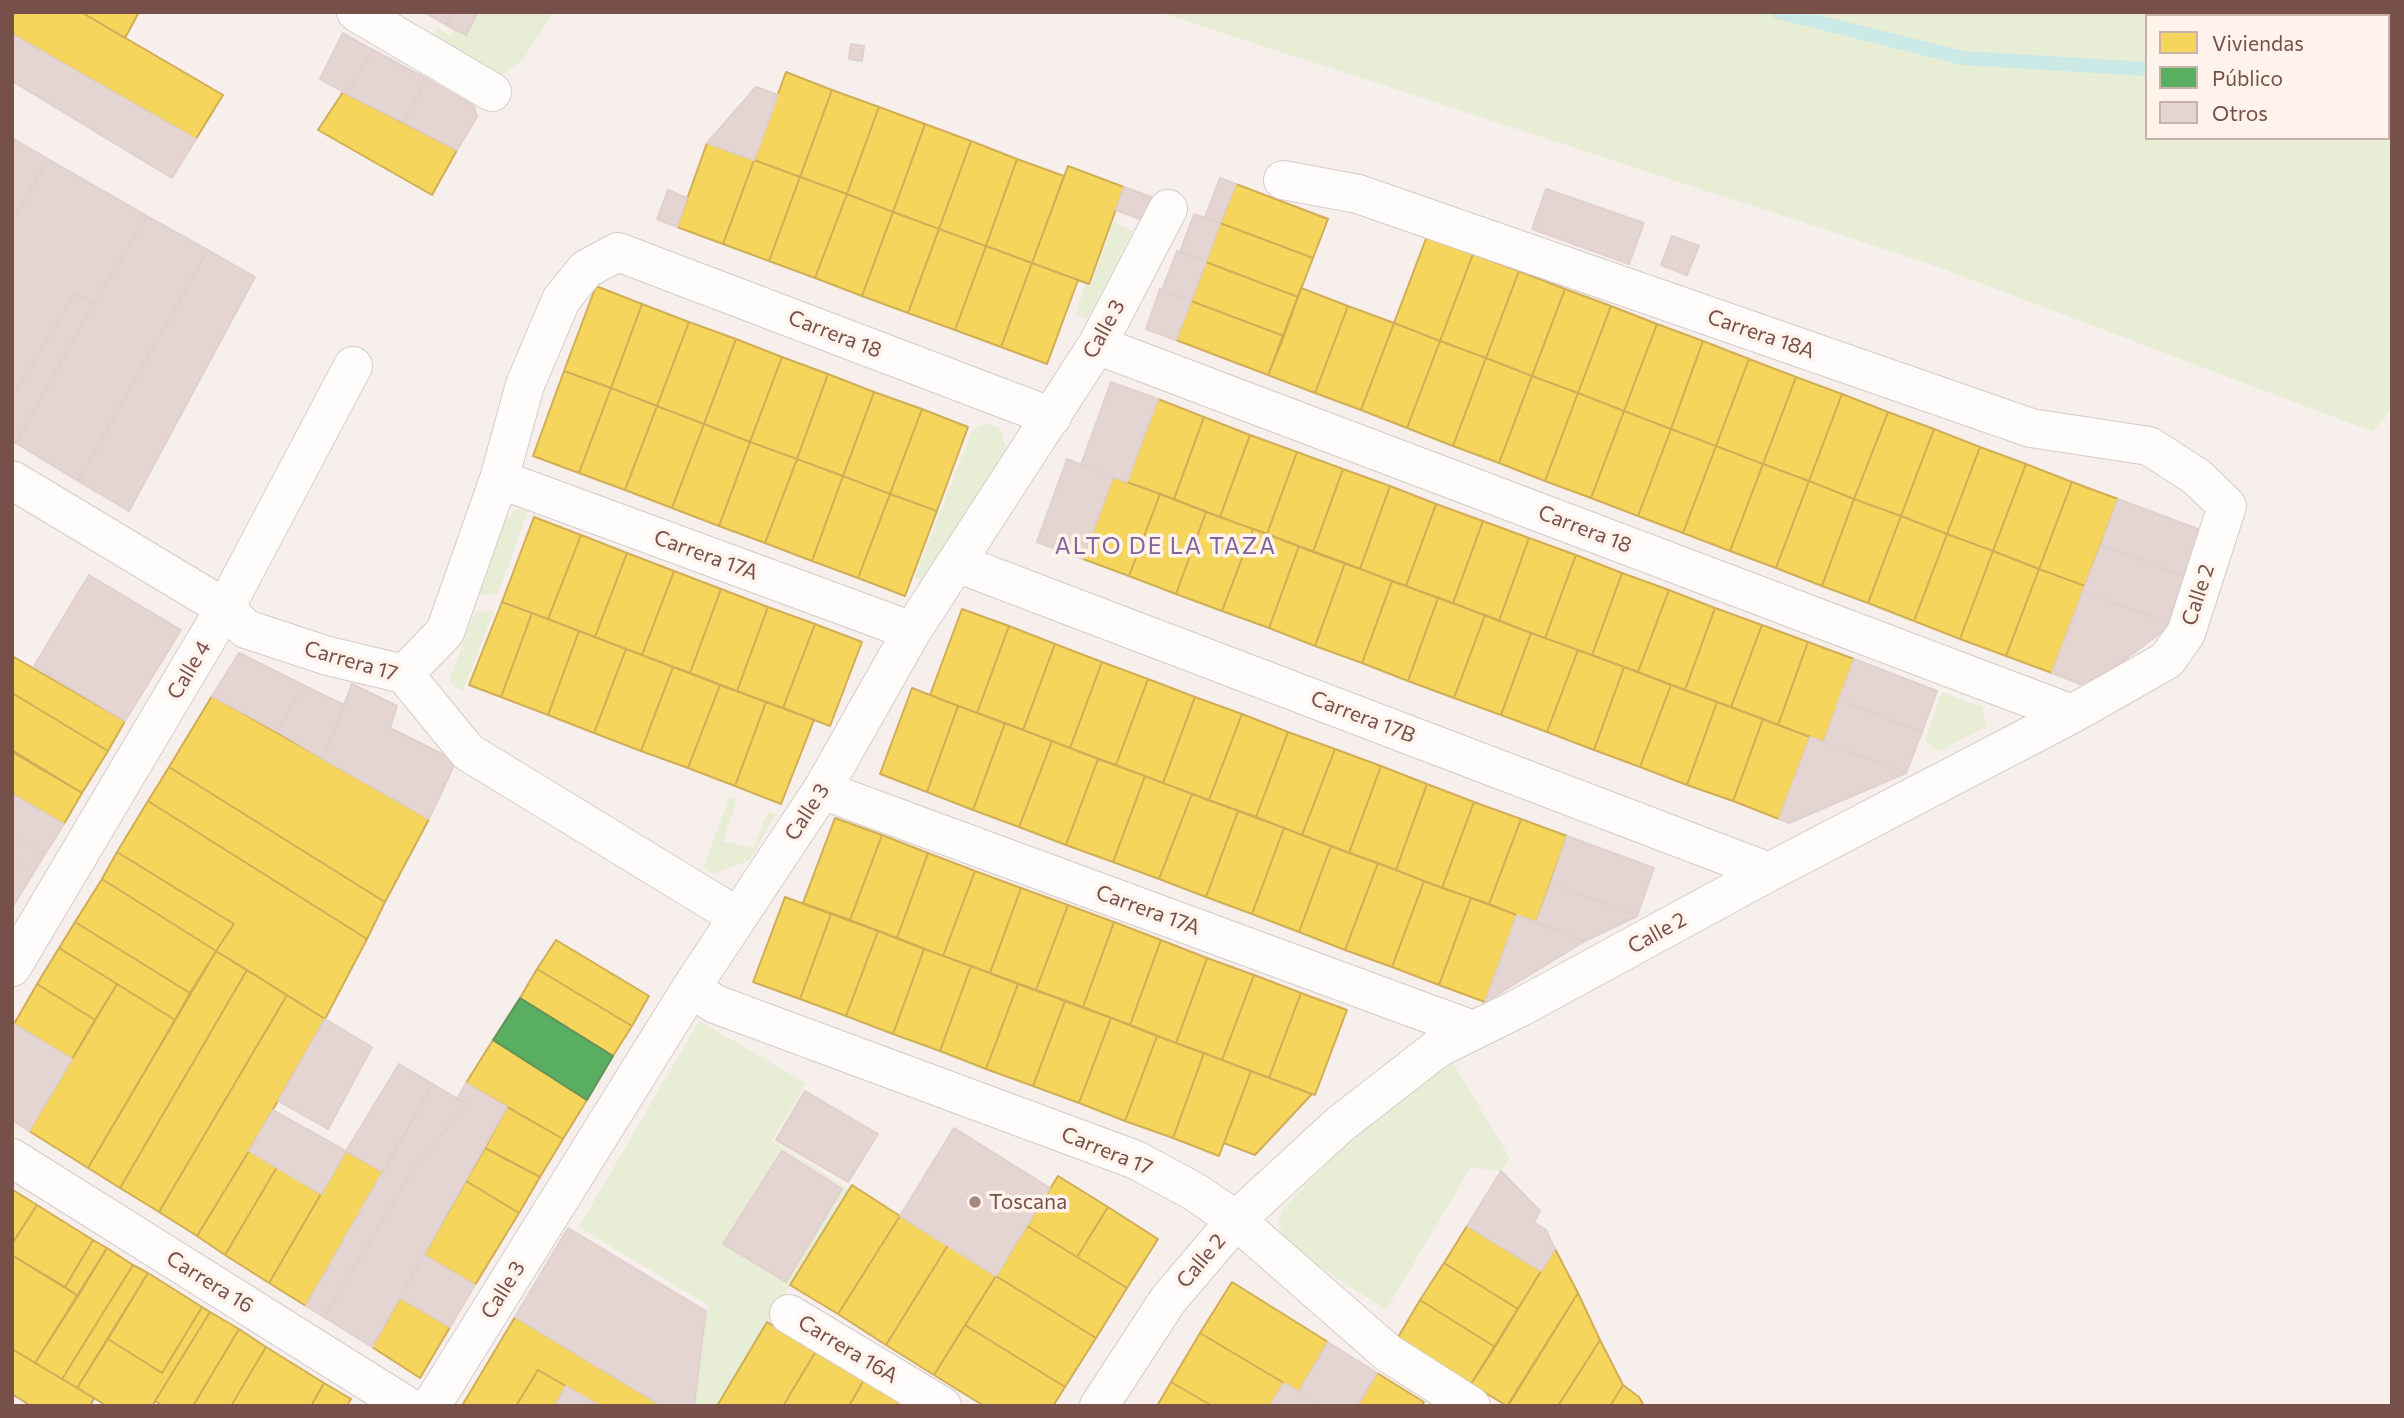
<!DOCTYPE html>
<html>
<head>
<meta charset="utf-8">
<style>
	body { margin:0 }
	#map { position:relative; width:2404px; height:1418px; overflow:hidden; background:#f7efeb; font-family:Commissioner,sans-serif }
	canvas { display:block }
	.frame { position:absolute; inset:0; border:14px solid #765049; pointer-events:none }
	.legend { position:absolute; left:2145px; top:14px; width:245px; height:126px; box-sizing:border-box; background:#fff3eb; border:2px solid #c8b2aa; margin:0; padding:9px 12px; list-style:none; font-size:21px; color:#765049 }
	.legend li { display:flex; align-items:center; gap:14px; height:35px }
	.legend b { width:35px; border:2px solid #c8b2aa }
</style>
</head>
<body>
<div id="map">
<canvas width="2404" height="1418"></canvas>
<div class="frame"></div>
<ul class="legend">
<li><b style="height:19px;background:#f6d55c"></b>Viviendas</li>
<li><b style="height:19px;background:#5aae61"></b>Público</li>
<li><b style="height:19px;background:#e4d5d2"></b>Otros</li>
</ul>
</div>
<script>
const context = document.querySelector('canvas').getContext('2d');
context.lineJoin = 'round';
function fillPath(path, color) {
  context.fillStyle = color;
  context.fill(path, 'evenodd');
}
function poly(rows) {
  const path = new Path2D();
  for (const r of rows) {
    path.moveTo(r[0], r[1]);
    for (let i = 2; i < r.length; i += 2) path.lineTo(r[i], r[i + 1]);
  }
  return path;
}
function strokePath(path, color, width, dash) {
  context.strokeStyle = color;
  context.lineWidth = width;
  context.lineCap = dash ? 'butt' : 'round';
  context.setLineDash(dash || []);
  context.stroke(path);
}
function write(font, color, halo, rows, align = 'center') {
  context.font = font + ' Commissioner,sans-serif';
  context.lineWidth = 7;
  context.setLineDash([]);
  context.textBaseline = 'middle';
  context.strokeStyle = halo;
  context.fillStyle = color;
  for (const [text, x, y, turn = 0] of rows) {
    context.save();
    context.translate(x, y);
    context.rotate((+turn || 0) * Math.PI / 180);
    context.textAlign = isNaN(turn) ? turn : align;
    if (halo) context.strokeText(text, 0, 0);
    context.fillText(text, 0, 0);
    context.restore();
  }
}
fillPath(poly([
	[478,12,554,12,521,62,499,77,431,39,437,28,450,35,456,29,466,34],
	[1159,12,2392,12,2392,407,2373,432,1930,264],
	[2147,16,2388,16,2388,138,2147,138],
	[1114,222,1133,231,1087,319,1076,315,1085,285,1090,286],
	[988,423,1001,429,1007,453,923,580,915,577,972,430],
	[529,508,498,594,475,595,497,528,518,509],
	[475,611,494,611,463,691,451,684,450,679],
	[1942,692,1982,707,1987,726,1938,752,1925,740],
	[729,797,737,799,723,841,753,848,768,812,776,814,750,860,713,874,704,867],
	[699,1021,806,1083,772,1141,849,1189,717,1406,694,1406,708,1305,579,1227],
	[1453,1063,1510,1158,1501,1171,1471,1167,1386,1310,1297,1252,1286,1241,1278,1222,1283,1209,1379,1110]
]), '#e8edd5');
const homes = poly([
	[12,12,81,12,223,95,196,139,12,34,12,12],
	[81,12,139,12,125,38,81,12],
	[786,72,832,90,800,177,754,160,786,72],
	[832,90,879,107,847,194,800,177,832,90],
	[343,92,457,150,432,195,318,130,343,92],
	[879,107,925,124,893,212,847,194,879,107],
	[925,124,971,141,939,229,893,212,925,124],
	[971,141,1017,159,986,246,939,229,971,141],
	[707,143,754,160,723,244,677,227,707,143],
	[1017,159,1064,176,1032,263,986,246,1017,159],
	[754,160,800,177,769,261,723,244,754,160],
	[1068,166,1124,187,1089,284,1032,263,1068,166],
	[800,177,847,194,815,278,769,261,800,177],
	[1236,184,1328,219,1313,258,1220,223,1236,184],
	[847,194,893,212,862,296,815,278,847,194],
	[893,212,939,229,908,313,862,296,893,212],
	[1220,223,1313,258,1298,297,1206,262,1220,223],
	[939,229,986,246,955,330,908,313,939,229],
	[1427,236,1473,254,1440,341,1394,323,1427,236],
	[986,246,1032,263,1001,347,955,330,986,246],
	[1473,254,1519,271,1486,358,1440,341,1473,254],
	[1206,262,1298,297,1284,336,1191,301,1206,262],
	[1032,263,1078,280,1047,364,1001,347,1032,263],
	[1519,271,1565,289,1532,376,1486,358,1519,271],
	[596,286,642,304,611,388,564,371,596,286],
	[1301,288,1348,306,1315,393,1268,375,1301,288],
	[1565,289,1611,306,1578,393,1532,376,1565,289],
	[1191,301,1284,336,1268,375,1176,340,1191,301],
	[642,304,689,322,657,406,611,388,642,304],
	[1348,306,1394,323,1361,410,1315,393,1348,306],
	[1611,306,1657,324,1624,411,1578,393,1611,306],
	[689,322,736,339,704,424,657,406,689,322],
	[1394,323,1440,341,1407,428,1361,410,1394,323],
	[1657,324,1703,341,1671,429,1624,411,1657,324],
	[736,339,782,357,750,442,704,424,736,339],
	[1440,341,1486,358,1453,446,1407,428,1440,341],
	[1703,341,1749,359,1716,446,1671,429,1703,341],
	[782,357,828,374,797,459,750,442,782,357],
	[1486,358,1532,376,1499,463,1453,446,1486,358],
	[1749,359,1796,377,1763,464,1716,446,1749,359],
	[564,371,611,388,579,473,533,456,564,371],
	[828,374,874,392,843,476,797,459,828,374],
	[1532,376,1578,393,1545,481,1499,463,1532,376],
	[1796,377,1842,394,1809,481,1763,464,1796,377],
	[611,388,657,406,625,490,579,473,611,388],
	[874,392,922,409,890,494,843,476,874,392],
	[1578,393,1624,411,1591,498,1545,481,1578,393],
	[1842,394,1888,412,1854,499,1809,481,1842,394],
	[1158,399,1204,417,1174,499,1127,482,1158,399],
	[657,406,704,424,672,508,625,490,657,406],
	[922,409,968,427,937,511,890,494,922,409],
	[1624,411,1671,429,1638,516,1591,498,1624,411],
	[1888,412,1934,429,1901,516,1854,499,1888,412],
	[1204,417,1250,435,1220,517,1174,499,1204,417],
	[704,424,750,442,719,526,672,508,704,424],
	[1671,429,1716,446,1683,533,1638,516,1671,429],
	[1934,429,1980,447,1947,534,1901,516,1934,429],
	[1250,435,1297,452,1267,534,1220,517,1250,435],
	[750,442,797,459,765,543,719,526,750,442],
	[1716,446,1763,464,1730,551,1683,533,1716,446],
	[1980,447,2026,464,1993,551,1947,534,1980,447],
	[1297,452,1343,469,1313,552,1267,534,1297,452],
	[797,459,843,476,812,561,765,543,797,459],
	[1763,464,1809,481,1776,568,1730,551,1763,464],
	[2026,464,2072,482,2039,569,1993,551,2026,464],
	[1343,469,1390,486,1360,569,1313,552,1343,469],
	[843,476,890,494,858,578,812,561,843,476],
	[1113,477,1160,494,1129,576,1083,559,1113,477],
	[1809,481,1854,499,1822,586,1776,568,1809,481],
	[2072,482,2118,499,2085,586,2039,569,2072,482],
	[1390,486,1436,504,1406,586,1360,569,1390,486],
	[890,494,937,511,905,596,858,578,890,494],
	[1160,494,1206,512,1176,594,1129,576,1160,494],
	[1854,499,1901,516,1868,603,1822,586,1854,499],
	[1436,504,1483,521,1453,603,1406,586,1436,504],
	[1206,512,1253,529,1222,611,1176,594,1206,512],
	[1901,516,1947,534,1914,621,1868,603,1901,516],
	[534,517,581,535,548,619,502,602,534,517],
	[1483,521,1529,538,1499,621,1453,603,1483,521],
	[1253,529,1299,546,1269,628,1222,611,1253,529],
	[1947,534,1993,551,1960,639,1914,621,1947,534],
	[581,535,627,553,595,637,548,619,581,535],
	[1529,538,1576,555,1545,638,1499,621,1529,538],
	[1299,546,1345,563,1315,646,1269,628,1299,546],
	[1993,551,2039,569,2006,656,1960,639,1993,551],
	[627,553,674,571,642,655,595,637,627,553],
	[1576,555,1622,573,1592,655,1545,638,1576,555],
	[1345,563,1392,581,1362,663,1315,646,1345,563],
	[2039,569,2085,586,2052,673,2006,656,2039,569],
	[674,571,721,589,690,673,642,655,674,571],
	[1622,573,1669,590,1638,672,1592,655,1622,573],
	[1392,581,1438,598,1408,681,1362,663,1392,581],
	[721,589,768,607,737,691,690,673,721,589],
	[1669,590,1715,608,1685,690,1638,672,1669,590],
	[1438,598,1485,615,1454,698,1408,681,1438,598],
	[502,602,532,613,501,697,469,685,502,602],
	[768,607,815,624,783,708,737,691,768,607],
	[1715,608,1762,625,1731,707,1685,690,1715,608],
	[962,609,1009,626,977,713,930,695,962,609],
	[532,613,579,631,548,715,501,697,532,613],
	[1485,615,1531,633,1501,715,1454,698,1485,615],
	[815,624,862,642,830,726,783,708,815,624],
	[1762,625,1808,642,1778,725,1731,707,1762,625],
	[1009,626,1055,644,1023,730,977,713,1009,626],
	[579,631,626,649,594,733,548,715,579,631],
	[1531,633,1578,650,1547,732,1501,715,1531,633],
	[1808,642,1854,659,1824,742,1778,725,1808,642],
	[1055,644,1102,662,1070,748,1023,730,1055,644],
	[626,649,673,667,641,751,594,733,626,649],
	[1578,650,1624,667,1594,750,1547,732,1578,650],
	[12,656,125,721,108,751,12,693,12,656],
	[1102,662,1148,679,1116,765,1070,748,1102,662],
	[673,667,720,685,688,768,641,751,673,667],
	[1624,667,1671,685,1640,767,1594,750,1624,667],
	[1148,679,1195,697,1163,783,1116,765,1148,679],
	[720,685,766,702,735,786,688,768,720,685],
	[1671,685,1717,702,1687,785,1640,767,1671,685],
	[912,688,958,706,927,792,880,774,912,688],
	[12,693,108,751,82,793,12,750,12,693],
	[212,696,429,819,385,902,169,767,212,696],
	[1195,697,1242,714,1209,800,1163,783,1195,697],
	[766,702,814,720,781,804,735,786,766,702],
	[1717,702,1763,719,1733,801,1687,785,1717,702],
	[958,706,1005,723,973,810,927,792,958,706],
	[1242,714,1288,732,1256,817,1209,800,1242,714],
	[1763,719,1810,737,1779,819,1733,801,1763,719],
	[1005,723,1052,741,1019,827,973,810,1005,723],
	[1288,732,1335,749,1302,835,1256,817,1288,732],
	[1052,741,1098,759,1066,845,1019,827,1052,741],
	[1335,749,1381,766,1349,853,1302,835,1335,749],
	[12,752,82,793,64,824,12,794,12,752],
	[1098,759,1145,776,1113,862,1066,845,1098,759],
	[1381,766,1427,784,1396,870,1349,853,1381,766],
	[169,767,385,902,367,939,148,801,169,767],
	[1145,776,1192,794,1159,879,1113,862,1145,776],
	[1427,784,1474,802,1442,888,1396,870,1427,784],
	[1192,794,1238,811,1206,897,1159,879,1192,794],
	[148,801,367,939,325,1019,216,951,234,924,117,852,148,801],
	[1474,802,1521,819,1489,904,1442,888,1474,802],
	[1238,811,1284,828,1252,914,1206,897,1238,811],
	[835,818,882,835,850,920,803,903,835,818],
	[1521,819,1567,836,1536,923,1489,904,1521,819],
	[1284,828,1331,846,1299,932,1252,914,1284,828],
	[882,835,928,853,897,938,850,920,882,835],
	[1331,846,1378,863,1345,950,1299,932,1331,846],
	[117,852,234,924,216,951,102,879,117,852],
	[928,853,975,871,943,956,897,938,928,853],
	[1378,863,1424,881,1392,967,1345,950,1378,863],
	[975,871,1021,888,990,973,943,956,975,871],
	[102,879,216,951,190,993,75,922,102,879],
	[1424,881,1471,898,1439,985,1392,967,1424,881],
	[1021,888,1068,905,1036,990,990,973,1021,888],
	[785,897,831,914,800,999,753,982,785,897],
	[1471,898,1517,915,1485,1002,1439,985,1471,898],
	[1068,905,1114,922,1083,1007,1036,990,1068,905],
	[831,914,878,931,846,1016,800,999,831,914],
	[75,922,190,993,175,1020,59,948,75,922],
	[1114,922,1161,940,1130,1025,1083,1007,1114,922],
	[878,931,924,949,893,1034,846,1016,878,931],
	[556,940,649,996,632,1026,537,969,556,940],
	[1161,940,1207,958,1176,1043,1130,1025,1161,940],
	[59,948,117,984,95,1020,37,984,59,948],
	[924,949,971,966,940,1051,893,1034,924,949],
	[216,951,247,970,120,1188,88,1168,216,951],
	[1207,958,1254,975,1222,1060,1176,1043,1207,958],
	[971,966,1018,984,986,1069,940,1051,971,966],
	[537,969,632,1026,613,1056,520,998,537,969],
	[247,970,287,995,159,1212,120,1188,247,970],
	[1254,975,1301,993,1269,1078,1222,1060,1254,975],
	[37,984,95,1020,72,1059,14,1024,37,984],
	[117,984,175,1020,88,1168,29,1131,117,984],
	[1018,984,1065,1001,1033,1086,986,1069,1018,984],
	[1301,993,1347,1010,1315,1095,1269,1078,1301,993],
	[287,995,325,1019,249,1151,197,1236,159,1212,287,995],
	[1065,1001,1111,1018,1079,1103,1033,1086,1065,1001],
	[1111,1018,1157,1036,1125,1121,1079,1103,1111,1018],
	[1157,1036,1204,1053,1173,1138,1125,1121,1157,1036],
	[493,1040,587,1100,563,1139,466,1083,493,1040],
	[1204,1053,1251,1071,1219,1156,1173,1138,1204,1053],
	[1251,1071,1312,1094,1255,1155,1224,1143,1251,1071],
	[507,1107,563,1139,540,1177,485,1148,507,1107],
	[485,1148,540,1177,519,1213,466,1181,485,1148],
	[249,1151,277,1167,225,1255,197,1236,249,1151],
	[346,1151,383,1172,306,1306,269,1283,346,1151],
	[277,1167,321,1194,269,1283,225,1255,277,1167],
	[1058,1176,1108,1207,1077,1257,1027,1226,1058,1176],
	[466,1181,519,1213,475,1285,424,1255,466,1181],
	[852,1185,900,1216,838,1314,790,1285,852,1185],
	[13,1190,37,1205,12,1244,12,1191,13,1190],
	[37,1205,93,1240,65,1287,12,1255,12,1244,37,1205],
	[1108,1207,1158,1239,1127,1288,1077,1257,1108,1207],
	[900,1216,948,1245,886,1345,838,1314,900,1216],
	[1027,1226,1127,1288,1096,1338,996,1276,1027,1226],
	[1467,1226,1541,1271,1518,1309,1444,1263,1467,1226],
	[93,1240,107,1248,78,1296,65,1287,93,1240],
	[948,1245,996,1276,934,1375,886,1345,948,1245],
	[107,1248,133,1265,62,1379,35,1363,107,1248],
	[1555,1249,1578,1293,1507,1406,1471,1384,1555,1249],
	[12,1255,78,1296,35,1363,12,1349,12,1255],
	[1444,1263,1518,1309,1495,1347,1420,1300,1444,1263],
	[133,1265,148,1273,77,1388,62,1379,133,1265],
	[148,1273,202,1307,162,1373,108,1339,148,1273],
	[996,1276,1096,1338,1065,1387,965,1325,996,1276],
	[1232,1282,1328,1342,1299,1392,1200,1333,1232,1282],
	[1578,1293,1600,1340,1558,1406,1508,1406,1578,1293],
	[400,1298,450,1327,420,1378,372,1347,400,1298],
	[1420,1300,1495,1347,1471,1384,1397,1339,1420,1300],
	[202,1307,210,1312,152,1406,107,1406,77,1388,108,1339,162,1373,202,1307],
	[210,1312,239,1329,193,1406,163,1406,155,1401,210,1312],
	[515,1317,662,1406,600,1406,538,1370,516,1406,465,1406,463,1404,515,1317],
	[767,1322,816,1351,783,1406,717,1406,767,1322],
	[965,1325,1065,1387,1053,1406,984,1406,934,1375,965,1325],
	[239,1329,266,1347,231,1406,193,1406,239,1329],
	[1200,1333,1284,1383,1270,1406,1212,1406,1171,1382,1200,1333],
	[1600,1340,1623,1385,1610,1406,1558,1406,1600,1340],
	[266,1347,324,1383,311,1406,231,1406,266,1347],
	[12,1349,94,1398,90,1406,31,1406,12,1394,12,1349],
	[816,1351,864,1380,849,1406,783,1406,816,1351],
	[538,1370,566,1386,555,1406,516,1406,538,1370],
	[1377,1373,1424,1402,1421,1406,1357,1406,1377,1373],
	[864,1380,906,1406,849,1406,864,1380],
	[1171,1382,1212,1406,1157,1406,1171,1382],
	[324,1383,351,1399,347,1406,311,1406,324,1383],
	[1623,1385,1639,1397,1644,1406,1610,1406,1623,1385]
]);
fillPath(homes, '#f6d55c');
strokePath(homes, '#d0ad56', 2);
const public = poly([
	[520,998,613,1056,587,1100,493,1040,520,998]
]);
fillPath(public, '#5aae61');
strokePath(public, '#62925a', 2);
strokePath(poly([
	[1778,12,1963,58,2147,69],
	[2388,34,2392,33]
]), '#cbe9e6', 14);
const building = poly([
	[424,12,453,12,446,25,424,12],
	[453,12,478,12,466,35,446,25,453,12],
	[343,33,373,50,347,94,320,79,343,33],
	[12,34,196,139,172,178,12,81,12,34],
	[851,44,864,46,862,61,849,59,851,44],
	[373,50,427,79,403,122,347,94,373,50],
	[427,79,474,106,477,117,457,150,403,122,427,79],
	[756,87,778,95,754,160,707,143,756,87],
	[12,138,48,159,12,222,12,138],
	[48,159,147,216,94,303,75,293,12,398,12,222,48,159],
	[1220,178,1236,184,1220,223,1205,217,1220,178],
	[1124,187,1154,198,1145,221,1116,210,1124,187],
	[1546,189,1644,223,1629,264,1532,229,1546,189],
	[668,190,687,198,677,227,657,219,668,190],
	[1194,214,1220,223,1206,262,1180,252,1194,214],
	[147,216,208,250,78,481,16,443,94,303,147,216],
	[1672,236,1699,246,1687,275,1661,265,1672,236],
	[208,250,255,277,129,511,78,481,208,250],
	[1177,251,1206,262,1191,301,1162,290,1177,251],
	[1160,289,1191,301,1176,340,1146,329,1160,289],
	[75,293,94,303,16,443,12,441,12,398,75,293],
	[1111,382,1158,399,1127,482,1081,465,1111,382],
	[1067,459,1113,477,1083,559,1037,542,1067,459],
	[2118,499,2203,531,2186,577,2101,545,2118,499],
	[2101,545,2186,577,2169,623,2083,591,2101,545],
	[89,575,181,630,125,721,34,666,89,575],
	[2083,591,2169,623,2166,629,2088,687,2052,673,2083,591],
	[239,653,303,685,277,731,212,696,239,653],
	[1854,659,1937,691,1922,732,1839,700,1854,659],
	[352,684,397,706,390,728,456,761,429,819,323,759,352,684],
	[303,685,344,705,323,759,277,731,303,685],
	[1839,700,1922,732,1906,773,1824,742,1839,700],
	[1810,737,1824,742,1906,773,1789,823,1779,819,1810,737],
	[12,794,64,824,45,854,12,835,12,794],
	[12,835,45,854,34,872,12,859,12,835],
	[1567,836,1654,868,1637,916,1551,883,1567,836],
	[12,859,34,872,12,908,12,859],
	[1551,883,1637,916,1585,941,1536,923,1551,883],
	[1517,915,1585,941,1485,1002,1517,915],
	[325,1019,372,1047,328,1129,278,1101,325,1019],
	[14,1024,72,1059,29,1131,12,1120,14,1024],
	[399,1064,433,1084,383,1172,346,1151,399,1064],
	[466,1083,507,1107,372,1347,324,1317,412,1172,466,1104,457,1099,466,1083],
	[433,1084,466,1104,412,1172,324,1317,306,1306,433,1084],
	[805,1091,878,1134,848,1182,776,1140,805,1091],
	[273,1110,346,1151,321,1194,249,1151,273,1110],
	[954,1128,1050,1188,996,1276,900,1216,954,1128],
	[782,1151,842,1189,786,1282,723,1244,782,1151],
	[1501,1171,1540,1211,1534,1222,1546,1230,1555,1249,1541,1271,1467,1226,1501,1171],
	[568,1228,706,1311,694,1406,662,1406,515,1317,568,1228],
	[424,1255,475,1285,450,1327,400,1298,424,1255],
	[1328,1342,1377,1373,1357,1406,1322,1406,1299,1392,1328,1342],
	[1284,1383,1299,1392,1322,1406,1270,1406,1284,1383],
	[566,1386,600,1406,555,1406,566,1386]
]);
fillPath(building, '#e4d5d2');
strokePath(building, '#e0d1cd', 2);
const minor = poly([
	[356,12,492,92],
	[1097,345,2072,714],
	[499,479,912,631],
	[12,480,225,608,246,629,328,656,404,674,468,752,738,917],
	[957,563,1769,872],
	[404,674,445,632,499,479,525,385,561,300,586,269,618,252,1052,417],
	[822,790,1473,1030],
	[12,967,225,608,353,366],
	[691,988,715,1004,1136,1160,1195,1192,1236,1220,1388,1353,1471,1406],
	[789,1314,942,1406],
	[431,1406,691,988,822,790,912,631,1097,345,1168,209],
	[1099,1406,1168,1300,1236,1220,1339,1125,1438,1048,1519,1008,1769,872,2072,714,2167,660,2186,633,2227,506,2197,477,2149,446,2031,428,1358,194,1283,180]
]);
const tertiary = poly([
	[12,1158,407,1406]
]);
strokePath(minor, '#d6cbc8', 40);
strokePath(tertiary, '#d6cbc8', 40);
strokePath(minor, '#fefdfc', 38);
strokePath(tertiary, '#fefdfc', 38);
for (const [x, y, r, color] of [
	[975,1202,7,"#a38882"]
]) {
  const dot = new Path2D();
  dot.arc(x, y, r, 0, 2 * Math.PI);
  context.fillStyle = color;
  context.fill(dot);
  strokePath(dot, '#fff3eb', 2.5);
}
write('21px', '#765049', '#fff3eb', [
	["Calle 3",1104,329,-61],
	["Carrera 18",835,334,21],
	["Carrera 18A",1761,334,19],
	["Carrera 18",1585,529,21],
	["Carrera 17A",706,555,20],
	["Calle 2",2198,595,-72],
	["Carrera 17",351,661,16],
	["Calle 4",189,670,-59],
	["Carrera 17B",1363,717,21],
	["Calle 3",807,812,-57],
	["Carrera 17A",1148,910,20],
	["Calle 2",1657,933,-29],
	["Carrera 17",1107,1151,22],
	["Calle 2",1201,1261,-50],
	["Carrera 16",210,1282,32],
	["Calle 3",503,1290,-58],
	["Carrera 16A",848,1349,31]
]);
write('21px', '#765049', '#fff3eb', [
	["Toscana",989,1202]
], 'left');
context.letterSpacing = '2px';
write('23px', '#7d649a', '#fff3eb', [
	["ALTO DE LA TAZA",1166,546]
]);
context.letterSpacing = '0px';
</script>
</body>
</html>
